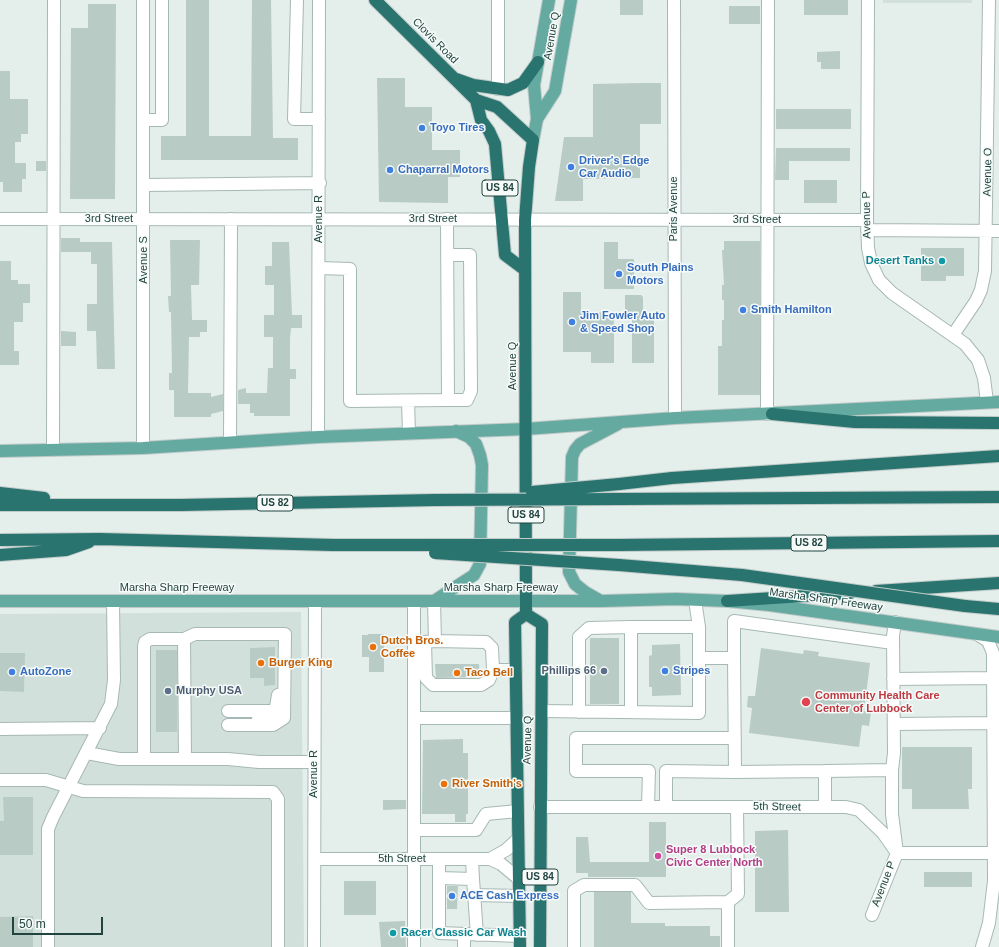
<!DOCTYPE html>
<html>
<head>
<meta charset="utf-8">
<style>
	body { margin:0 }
	#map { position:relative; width:999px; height:947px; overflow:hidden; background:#e4efec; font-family:Arial,sans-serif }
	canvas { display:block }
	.scale { position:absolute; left:12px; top:917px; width:91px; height:18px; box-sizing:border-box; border:2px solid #21443f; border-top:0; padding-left:5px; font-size:12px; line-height:14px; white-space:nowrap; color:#21443f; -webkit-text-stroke:3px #f6fbf9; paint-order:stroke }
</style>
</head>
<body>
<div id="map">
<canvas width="999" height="947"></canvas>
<div class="scale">50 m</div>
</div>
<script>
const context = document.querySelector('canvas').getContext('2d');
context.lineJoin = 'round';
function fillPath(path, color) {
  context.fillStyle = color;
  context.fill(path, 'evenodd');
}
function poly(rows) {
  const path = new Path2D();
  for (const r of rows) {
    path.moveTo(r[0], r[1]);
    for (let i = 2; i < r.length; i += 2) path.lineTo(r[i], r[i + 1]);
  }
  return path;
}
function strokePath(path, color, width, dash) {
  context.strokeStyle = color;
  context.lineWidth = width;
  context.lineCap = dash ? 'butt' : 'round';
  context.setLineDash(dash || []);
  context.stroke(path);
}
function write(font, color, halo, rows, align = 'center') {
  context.font = font + ' Arial,sans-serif';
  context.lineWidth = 3;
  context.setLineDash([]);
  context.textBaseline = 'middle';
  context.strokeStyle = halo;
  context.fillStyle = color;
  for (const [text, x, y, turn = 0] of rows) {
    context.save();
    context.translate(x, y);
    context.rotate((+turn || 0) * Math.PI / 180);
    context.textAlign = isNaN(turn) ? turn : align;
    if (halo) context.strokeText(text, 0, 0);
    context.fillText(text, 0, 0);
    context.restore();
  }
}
fillPath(poly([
	[883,0,972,0,972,3,883,3],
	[301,612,304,947,0,947,0,614]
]), '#d2e0db');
fillPath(poly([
	[186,0,209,0,209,136,251,136,252,0,271,0,273,138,298,138,298,160,161,160,161,136,186,136],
	[620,0,643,0,643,15,620,15],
	[804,0,848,0,848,15,804,15],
	[88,4,116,4,115,199,70,199,71,28,88,28],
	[729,6,760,6,760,24,729,24],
	[840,51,840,69,821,69,821,62,817,62,817,52],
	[0,71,10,71,10,99,28,99,28,134,21,134,21,142,15,142,15,163,26,163,26,179,22,179,22,192,3,192,3,182,0,182],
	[377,78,405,78,405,107,432,107,432,150,460,150,460,177,448,177,448,203,379,202],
	[641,83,661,83,661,124,640,124,640,178,583,179,583,201,555,201,564,137,593,137,593,84],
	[776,109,851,109,851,129,776,129],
	[776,148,850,148,850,161,789,161,789,180,775,180],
	[36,161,46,161,46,171,36,171],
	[804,180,837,180,837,203,804,203],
	[61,238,80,238,80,242,112,242,115,369,97,369,96,331,87,331,87,304,97,304,97,264,91,264,91,252,61,252],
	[170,240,200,240,199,285,191,285,192,320,207,320,207,332,200,332,200,337,189,337,188,393,211,393,211,397,223,394,223,411,211,414,211,417,174,417,174,390,169,390,169,373,172,373,171,312,169,312,168,296,171,296],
	[724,241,760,241,760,395,718,395,718,346,722,346,722,320,724,320,724,300,722,300,722,285,724,285,722,250,724,250],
	[272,242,289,242,292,315,302,315,302,328,291,328,290,338,290,369,296,369,296,379,290,379,290,416,254,416,254,413,250,413,250,404,238,404,238,390,246,388,246,393,267,393,268,368,273,368,273,337,264,337,264,315,274,315,274,285,265,285,265,266,272,266],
	[604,242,618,242,618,259,634,259,634,289,604,289],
	[921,248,964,248,964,276,946,276,946,281,921,281],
	[0,261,11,261,11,280,18,280,18,284,30,284,30,303,23,303,23,322,14,322,14,351,19,351,19,365,0,365],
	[563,292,581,292,581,313,614,312,614,363,591,363,591,352,563,352],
	[625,295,641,295,643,297,643,319,654,319,654,363,632,363,632,319,625,319],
	[61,331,76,332,76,346,61,346],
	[368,634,384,634,384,672,369,672,369,657,362,657,362,635,368,635],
	[590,638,619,638,619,704,590,704],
	[680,644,681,695,652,696,652,687,649,687,649,656,652,655,652,645],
	[275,647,275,685,264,686,264,678,250,678,250,648],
	[761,648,803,654,804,650,819,652,818,656,870,663,864,711,871,712,869,726,862,725,859,747,749,733,752,708,747,707,748,696,755,696],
	[156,650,177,650,177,732,156,732],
	[0,653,25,653,24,692,0,691],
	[435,664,479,664,480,677,436,678],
	[463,739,463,753,468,753,468,814,466,814,466,822,455,822,455,814,422,814,423,740],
	[902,747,972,747,972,789,968,789,969,809,912,809,912,789,902,789],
	[3,797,33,797,33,855,0,855,0,821,4,821],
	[383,800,406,800,406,809,383,810],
	[649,822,666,822,666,877,588,877,588,873,576,873,576,837,588,837,590,862,649,862],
	[788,830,789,912,755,912,755,831],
	[924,872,972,872,972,887,924,887],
	[344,881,376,881,376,915,344,915],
	[447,886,458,886,457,909,447,909],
	[594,892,631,892,631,923,665,923,665,926,710,926,710,936,720,936,720,947,594,947],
	[33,916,33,947,0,947,0,917],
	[405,921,406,947,381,947,379,922]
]), '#b9cbc5');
const minor = poly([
	[297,0,294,119,319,119],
	[498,0,498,89],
	[674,0,675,418],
	[868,0,867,220,868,248,871,263,879,280,892,293,965,344,978,360,984,378,987,402],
	[144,120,162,120,162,0],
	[144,185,320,183],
	[0,219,867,220],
	[867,230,999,231],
	[447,255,470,255,471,391,467,400,448,400],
	[319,268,350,269,350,401,448,400,447,219],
	[953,335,976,301,981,290,985,271,989,0],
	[408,401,409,433],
	[767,414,768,0],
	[318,437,319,0],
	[230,442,231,219],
	[143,448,143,0],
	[53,450,54,0],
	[434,601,435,641,486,642,492,648,493,670,516,670],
	[977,634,988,641,993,653,993,663,994,881,989,923,982,947],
	[184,639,195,634,285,634,284,718,273,725,228,725],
	[435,641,425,642,426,678,433,685,481,685,489,680,493,670],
	[700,658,734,658,735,772,825,771,825,807],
	[734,658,734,621,893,643],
	[893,679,993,678],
	[228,711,271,711],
	[542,711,699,713,699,627,695,600],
	[579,712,579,637,589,628,631,627],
	[631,712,631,627,699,627],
	[414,718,516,718],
	[258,719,268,718,275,713,278,695],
	[894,724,994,723],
	[0,729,100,728],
	[87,753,119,759,228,759,259,762,314,762],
	[144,759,144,646,145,642,150,639,184,639,185,759],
	[825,771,892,770,894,753,893,636,895,622],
	[0,780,46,780,83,791,273,792,278,799,278,947],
	[540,807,846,807,859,810,883,833,897,853],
	[648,807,649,771,576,771,576,738,735,738],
	[666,807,666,771,735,772],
	[414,830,476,830,486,814,518,811],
	[897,853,995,853],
	[314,859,490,859,501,864,519,879],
	[439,859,439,933,520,936],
	[490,859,506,850,518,839],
	[439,878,473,879,472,859],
	[473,879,477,935],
	[474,895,519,896],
	[872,915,897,853,892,814,892,770],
	[464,934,464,947],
	[48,947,48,829,53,817,111,704,114,680,113,601],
	[314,947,315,601],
	[414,947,414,601],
	[574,947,574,891,584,885,635,885,649,903,728,902],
	[728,947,728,902,738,894,737,807]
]);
const major = poly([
	[537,119,555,91,571,0],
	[533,140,537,119,534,85,549,0],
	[0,451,143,448,318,437,526,429,675,418,999,402],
	[599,600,585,592,575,584,569,572,572,457,575,450,580,444,618,424],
	[0,601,601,601,676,599,727,601,769,605,999,637],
	[434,601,474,575,480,564,482,465,480,455,476,444,469,437,456,431]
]);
const highway = poly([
	[375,0,476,100,497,107,533,140,529,167,525,220,526,614],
	[456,79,473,85,508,90,523,83,538,62],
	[476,100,481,120,489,131,495,144,505,255,525,270],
	[772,414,855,422,999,423],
	[619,484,672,478,999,456],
	[0,493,44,498],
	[619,499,999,497],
	[0,505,181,505,435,500],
	[0,540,100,539,333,545,435,545],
	[619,545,999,541],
	[0,555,66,550,89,542],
	[619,565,742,575],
	[876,591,999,583],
	[727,601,850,593],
	[965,606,999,609],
	[526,614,542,624,540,947],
	[520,947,515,622,526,614]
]);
strokePath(minor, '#a6b8b5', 14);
strokePath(major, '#c1cbc9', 14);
strokePath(highway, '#c1cbc9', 14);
strokePath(minor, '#fff', 12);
strokePath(major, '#64aaa1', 12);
strokePath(highway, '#29746e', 12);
const highwayBridge = poly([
	[532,492,619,484],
	[435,500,619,499],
	[435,545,619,545],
	[435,553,619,565],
	[742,575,965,606]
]);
strokePath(highwayBridge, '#c1cbc9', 14, []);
strokePath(highwayBridge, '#29746e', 12);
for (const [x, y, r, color] of [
	[422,128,4,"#3f7fe0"],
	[571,167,4,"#3f7fe0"],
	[390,170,4,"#3f7fe0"],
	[942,261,4,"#0f9aa8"],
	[619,274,4,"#3f7fe0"],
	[743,310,4,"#3f7fe0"],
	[572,322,4,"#3f7fe0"],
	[373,647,4,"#e8710a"],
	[261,663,4,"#e8710a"],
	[604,671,4,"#5c6f8a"],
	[665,671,4,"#3f7fe0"],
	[12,672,4,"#3f7fe0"],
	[457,673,4,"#e8710a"],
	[168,691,4,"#5c6f8a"],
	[806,702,5,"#e0444e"],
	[444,784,4,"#e8710a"],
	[658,856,4,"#d1479c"],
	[452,896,4,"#3f7fe0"],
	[393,933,4,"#0f9aa8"]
]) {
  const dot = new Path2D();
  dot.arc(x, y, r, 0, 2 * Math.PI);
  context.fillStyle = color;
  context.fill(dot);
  strokePath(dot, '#f6fbf9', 1.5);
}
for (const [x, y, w] of [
	[500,188,36],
	[275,503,36],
	[526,515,36],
	[809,543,36],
	[540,877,36]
]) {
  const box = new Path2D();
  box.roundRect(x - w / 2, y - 8, w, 16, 3);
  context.fillStyle = '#f6fbf9';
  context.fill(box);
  strokePath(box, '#21443f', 1);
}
write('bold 10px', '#21443f', null, [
	["US 84",500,188],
	["US 82",275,503],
	["US 84",526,515],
	["US 82",809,543],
	["US 84",540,877]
]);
write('11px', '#21443f', '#f6fbf9', [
	["Avenue Q",552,36,-80],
	["Clovis Road",435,41,45],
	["Avenue O",988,172,-89],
	["Paris Avenue",674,209,-90],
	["Avenue P",867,215,-91],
	["3rd Street",109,219],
	["Avenue R",319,219,-90],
	["3rd Street",433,219],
	["3rd Street",757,220],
	["Avenue S",144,260,-90],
	["Avenue Q",513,366,-90],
	["Marsha Sharp Freeway",177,588],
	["Marsha Sharp Freeway",501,588],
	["Marsha Sharp Freeway",826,600,8],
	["Avenue Q",528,740,-89],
	["Avenue R",314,774,-90],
	["5th Street",777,807,1],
	["5th Street",402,859],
	["Avenue P",884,884,-69]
]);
write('bold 11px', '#366cbe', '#f6fbf9', [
	["Toyo Tires",430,128],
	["Driver's Edge",579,161],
	["Car Audio",579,174],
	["Chaparral Motors",398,170],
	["South Plains",627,268],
	["Motors",627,281],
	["Smith Hamilton",751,310],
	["Jim Fowler Auto",580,316],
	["& Speed Shop",580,329],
	["Stripes",673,671],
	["AutoZone",20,672],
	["ACE Cash Express",460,896]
], 'left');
write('bold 11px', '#0d838f', '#f6fbf9', [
	["Desert Tanks",934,261],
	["Racer Classic Car Wash",401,933,"left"]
], 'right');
write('bold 11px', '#c56008', '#f6fbf9', [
	["Dutch Bros.",381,641],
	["Coffee",381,654],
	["Burger King",269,663],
	["Taco Bell",465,673],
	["River Smith's",452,784]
], 'left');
write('bold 11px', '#4e5e75', '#f6fbf9', [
	["Phillips 66",596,671],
	["Murphy USA",176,691,"left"]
], 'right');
write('bold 11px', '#be3a42', '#f6fbf9', [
	["Community Health Care",815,696],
	["Center of Lubbock",815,709]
], 'left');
write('bold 11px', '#b23c85', '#f6fbf9', [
	["Super 8 Lubbock",666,850],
	["Civic Center North",666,863]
], 'left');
</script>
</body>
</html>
